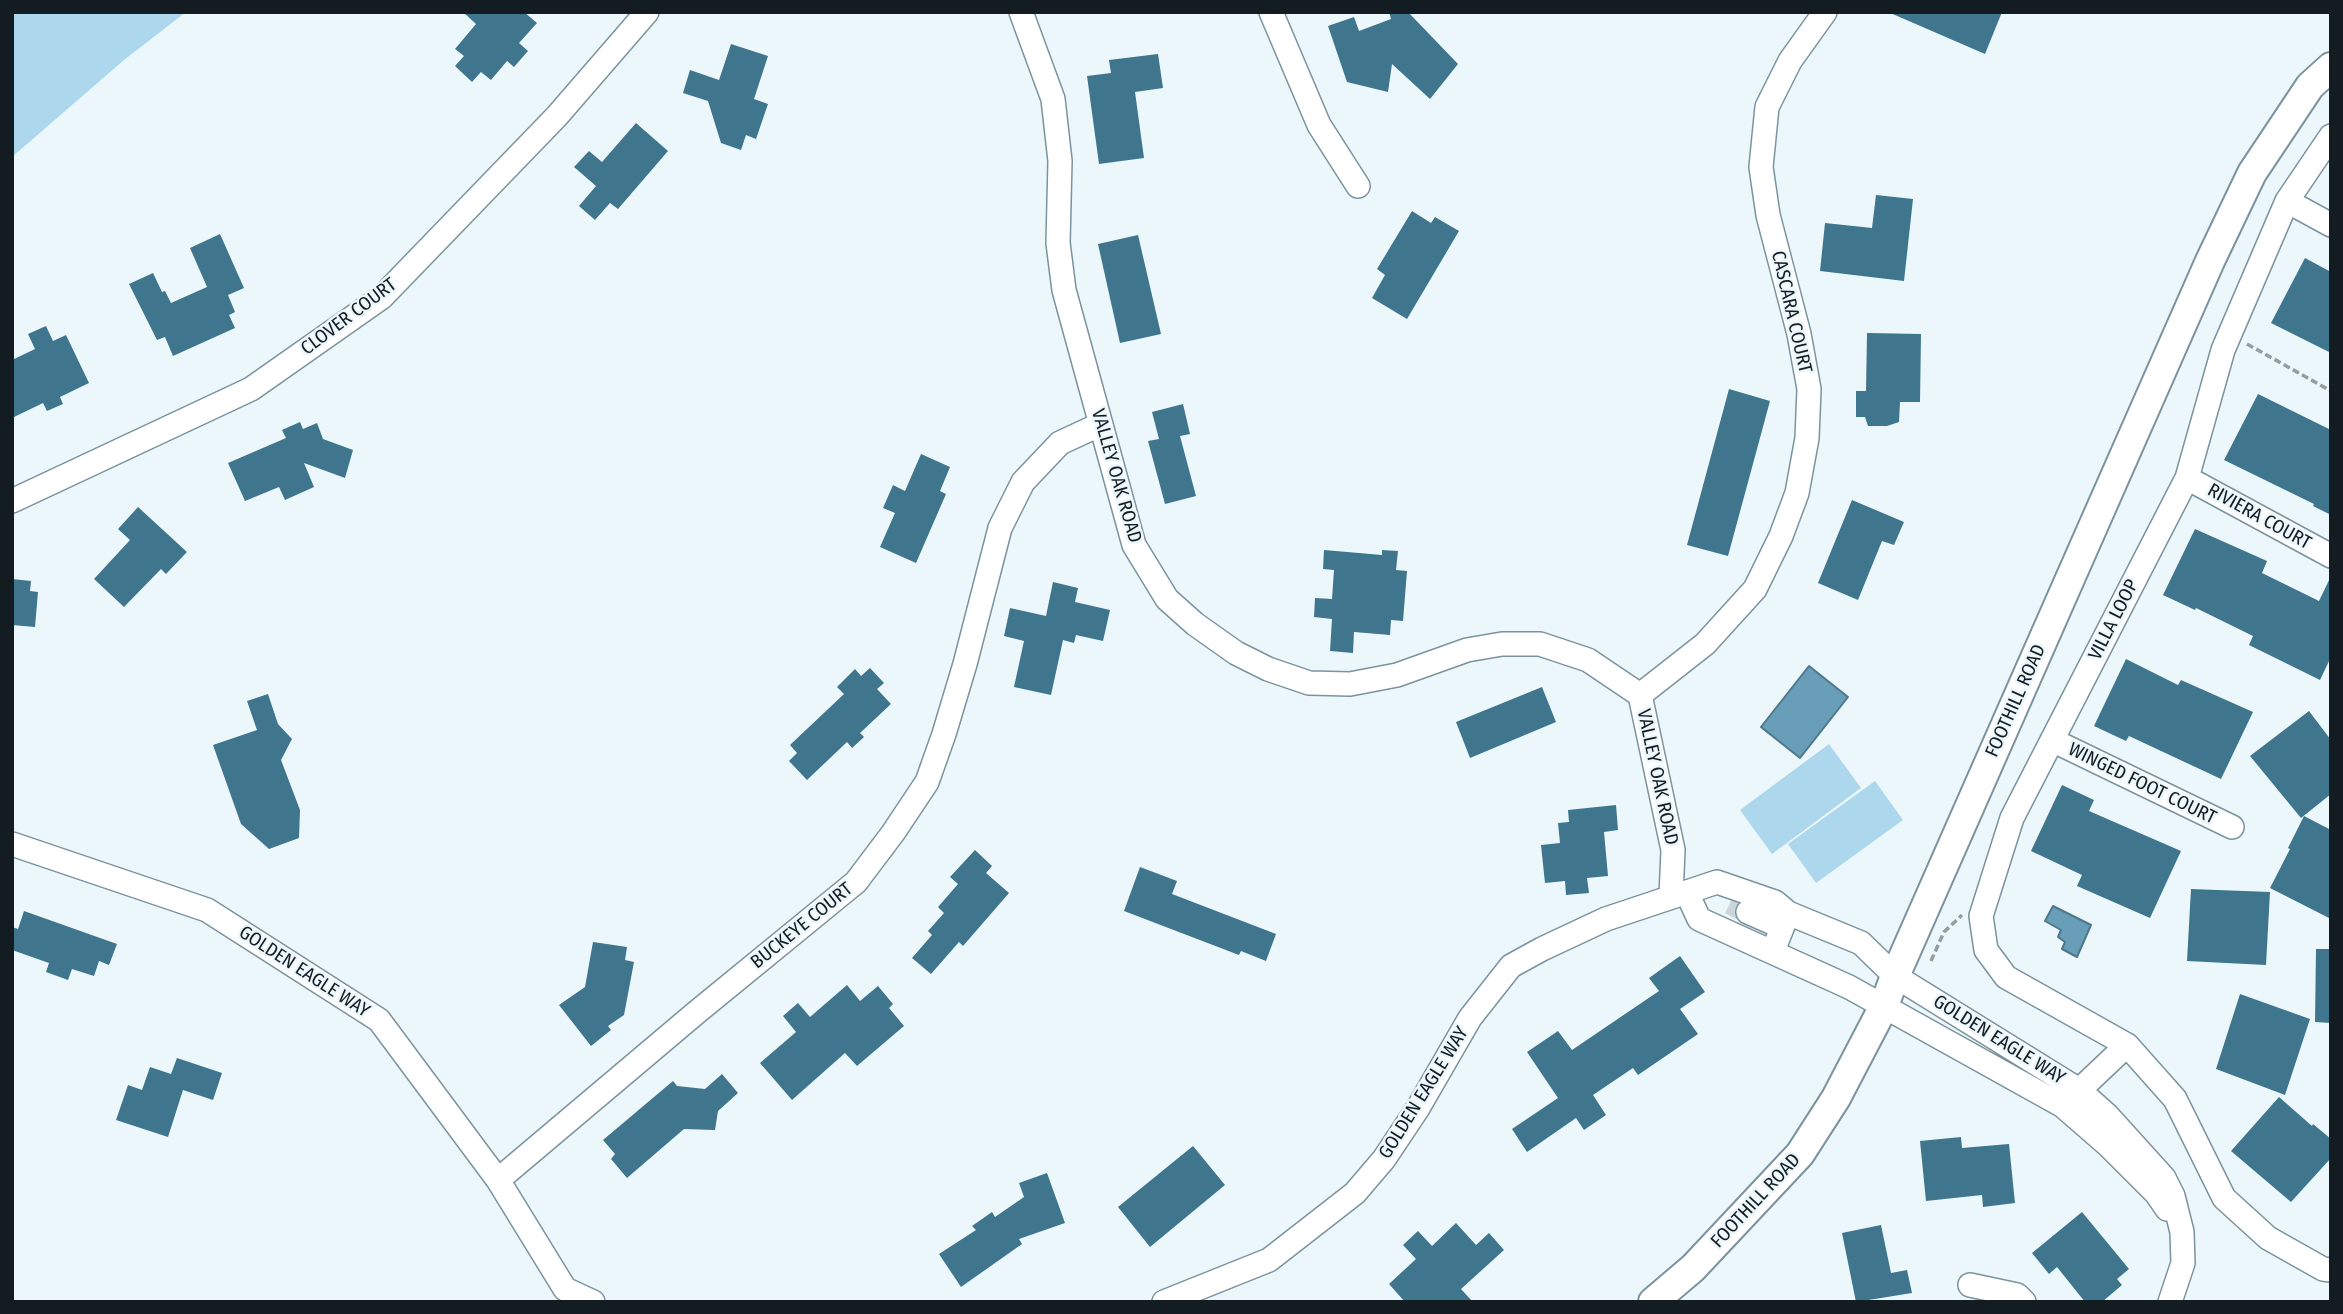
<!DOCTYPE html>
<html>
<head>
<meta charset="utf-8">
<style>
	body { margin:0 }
	#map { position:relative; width:2343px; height:1314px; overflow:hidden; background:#ecf7fc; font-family:"Fira Sans Condensed",sans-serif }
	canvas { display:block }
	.frame { position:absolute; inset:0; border:14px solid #131c21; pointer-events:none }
</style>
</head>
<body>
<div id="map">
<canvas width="2343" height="1314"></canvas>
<div class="frame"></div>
</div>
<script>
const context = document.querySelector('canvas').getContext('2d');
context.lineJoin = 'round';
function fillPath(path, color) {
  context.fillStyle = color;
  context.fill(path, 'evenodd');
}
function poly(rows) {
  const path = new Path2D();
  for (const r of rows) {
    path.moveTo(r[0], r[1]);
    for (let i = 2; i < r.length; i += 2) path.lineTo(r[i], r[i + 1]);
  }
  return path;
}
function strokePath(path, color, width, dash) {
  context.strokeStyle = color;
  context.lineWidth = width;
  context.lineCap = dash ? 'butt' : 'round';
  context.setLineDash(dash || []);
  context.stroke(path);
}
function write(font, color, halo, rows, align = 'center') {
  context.font = font + ' "Fira Sans Condensed",sans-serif';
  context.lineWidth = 5;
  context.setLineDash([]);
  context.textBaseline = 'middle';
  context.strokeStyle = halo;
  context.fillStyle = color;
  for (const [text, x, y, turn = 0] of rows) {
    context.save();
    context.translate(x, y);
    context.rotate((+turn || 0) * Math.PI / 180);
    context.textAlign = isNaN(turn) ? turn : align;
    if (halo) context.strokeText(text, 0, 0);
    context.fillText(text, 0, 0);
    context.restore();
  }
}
fillPath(poly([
	[12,12,186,12,124,60,12,157],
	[1829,744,1861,788,1772,854,1740,810],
	[1875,781,1903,820,1816,883,1788,844]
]), '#add7ec');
const water = poly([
	[1809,666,1848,697,1800,758,1761,727,1809,666],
	[2053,906,2091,925,2077,957,2062,949,2065,942,2058,937,2061,930,2045,921,2053,906]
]);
fillPath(water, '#689eb8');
strokePath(water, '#4e778b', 2);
fillPath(poly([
	[463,12,524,12,537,23,519,43,528,51,514,67,507,61,491,80,481,72,472,82,455,66,464,56,455,49,476,24],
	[1389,12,1408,12,1458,64,1430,99,1392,64,1388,92,1347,82,1328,26,1354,17,1359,31,1391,19],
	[1888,12,2002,12,1985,54],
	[731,44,768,56,754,99,768,104,756,139,746,135,741,150,721,143,708,101,683,93,690,70,719,80],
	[1158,54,1163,88,1135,92,1144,158,1099,164,1087,76,1111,73,1109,60],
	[636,123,668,151,618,209,610,203,595,220,579,206,596,186,574,167,589,151,602,162],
	[1876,195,1913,199,1904,281,1820,271,1825,223,1872,228],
	[1412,211,1431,223,1435,217,1459,231,1407,319,1372,298,1385,275,1377,269],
	[220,234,244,288,228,295,235,312,229,315,235,328,173,356,165,337,157,340,129,284,153,273,162,292,165,291,171,303,207,287,190,248],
	[1138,235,1161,334,1120,343,1098,244],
	[2305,258,2331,272,2331,353,2271,323],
	[46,326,53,341,66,335,89,383,60,397,63,404,47,411,43,403,12,418,12,360,35,349,28,334],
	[1867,333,1921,334,1920,402,1900,402,1899,422,1887,426,1868,426,1865,417,1856,417,1856,391,1866,391],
	[1729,389,1770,401,1728,556,1687,545],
	[2258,394,2331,430,2331,515,2313,506,2314,504,2224,460],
	[1183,404,1190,434,1180,436,1196,496,1165,504,1148,441,1159,439,1152,412],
	[300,422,303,429,317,423,323,439,353,450,345,478,304,463,314,487,285,500,279,487,245,501,228,463,286,438,282,430],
	[921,454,950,467,940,491,946,494,916,563,880,547,895,513,883,508,893,485,905,491],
	[1852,500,1904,522,1894,545,1882,541,1858,600,1818,583],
	[138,507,187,552,166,574,161,569,124,607,94,579,130,540,118,529],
	[2195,529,2267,561,2262,573,2319,601,2331,576,2331,657,2320,680,2249,645,2253,636,2196,608,2195,610,2163,595],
	[1324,550,1382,555,1382,550,1398,551,1396,570,1407,571,1403,621,1391,620,1390,635,1354,632,1353,653,1330,651,1332,619,1314,617,1315,598,1332,599,1334,570,1323,569],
	[12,579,31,581,30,591,38,592,35,627,12,625],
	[1053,582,1078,588,1075,602,1110,610,1103,641,1076,635,1074,643,1063,640,1051,695,1014,687,1024,641,1004,636,1010,608,1046,616],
	[2126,659,2178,685,2181,680,2253,712,2221,779,2129,736,2126,741,2094,726],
	[870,668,884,683,877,689,891,704,860,733,864,737,852,748,847,742,807,780,789,761,797,753,790,745,844,694,837,687,855,669,861,676],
	[1542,687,1556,722,1470,758,1456,722],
	[268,694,278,724,292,739,281,760,300,810,299,838,269,849,241,824,213,745,257,730,247,701],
	[2309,711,2331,740,2331,794,2301,818,2250,756],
	[2062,785,2094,800,2089,811,2181,851,2150,918,2077,886,2082,875,2031,851],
	[1616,805,1618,830,1604,832,1608,876,1587,878,1589,893,1566,895,1565,881,1545,883,1541,845,1560,843,1558,823,1569,822,1568,810],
	[2304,816,2331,830,2331,919,2270,888,2290,849,2288,848],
	[975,850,992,866,986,873,1009,893,963,946,959,942,931,974,912,958,932,935,928,931,944,913,938,907,958,884,950,877],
	[1140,867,1177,881,1172,894,1276,934,1266,961,1241,951,1239,955,1124,911],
	[2191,889,2270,892,2266,965,2187,961],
	[24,911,117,944,109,965,99,961,94,976,72,969,68,980,46,972,49,963,12,950,12,927,18,929],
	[593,942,627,947,625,960,634,962,624,1015,608,1026,611,1030,591,1046,559,1005,585,987],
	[2316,949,2331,949,2331,1023,2315,1022],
	[1680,956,1705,992,1680,1009,1698,1034,1638,1075,1633,1068,1593,1095,1606,1115,1584,1130,1576,1118,1527,1152,1512,1129,1558,1098,1527,1052,1558,1031,1572,1050,1659,991,1649,978],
	[847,985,860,1001,878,986,893,1004,889,1008,904,1026,857,1066,845,1053,792,1100,760,1063,796,1032,783,1016,798,1003,810,1017],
	[2240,994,2310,1019,2285,1095,2216,1069],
	[177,1058,222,1073,213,1100,183,1090,168,1137,116,1120,128,1085,142,1090,150,1067,171,1074],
	[722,1074,738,1093,718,1111,715,1130,684,1129,627,1178,611,1159,615,1154,603,1140,673,1081,677,1086,705,1089],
	[2279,1097,2312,1126,2313,1124,2331,1139,2331,1158,2291,1202,2231,1151],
	[1961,1137,1962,1148,2009,1144,2015,1203,1983,1207,1982,1195,1926,1201,1920,1141],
	[1193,1146,1225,1185,1150,1247,1118,1207],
	[1047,1173,1065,1223,1019,1239,1022,1244,961,1287,939,1254,976,1230,972,1226,992,1212,995,1217,1024,1197,1019,1183],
	[2082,1212,2129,1269,2117,1279,2122,1285,2102,1302,2085,1302,2057,1267,2049,1274,2032,1253],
	[1456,1223,1476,1245,1489,1233,1504,1250,1461,1289,1473,1302,1405,1302,1389,1284,1416,1259,1403,1245,1418,1231,1432,1246],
	[1881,1225,1891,1273,1907,1270,1912,1293,1856,1302,1842,1233]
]), '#3f758d');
strokePath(poly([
	[1730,903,1748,912]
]), '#cbd6db', 23, [23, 11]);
const minor = poly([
	[1021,12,1053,99,1060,161,1058,243,1064,290,1134,545,1167,599,1195,624,1236,653,1268,669,1309,683,1350,684,1397,675,1467,650,1502,644,1540,644,1588,660,1640,695,1673,850,1671,896],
	[1271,12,1319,125,1358,186],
	[2331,136,2287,201,2223,350,2187,478,2012,818,1981,916,1986,950,2006,977,2127,1045,2175,1099,2224,1198,2268,1238,2323,1269,2331,1270],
	[2287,201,2331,225],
	[2187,478,2331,556],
	[12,501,251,389,382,297,557,116,647,12],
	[1640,695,1705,644,1755,589,1781,536,1797,493,1807,438,1809,389,1799,334,1768,215,1761,167,1767,107,1790,61,1825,12],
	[2052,740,2232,827],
	[12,844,207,910,379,1020,498,1180,565,1289,593,1302],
	[1687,893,1699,919,1849,987,2063,1106,2109,1146,2156,1193,2167,1209],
	[1748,912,1782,927],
	[1773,951,1788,913],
	[2070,1099,2127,1045],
	[498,1180,697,1012,856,882,893,833,927,782,944,734,965,664,1000,528,1023,482,1060,443,1101,424],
	[1970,1285,2017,1295,2024,1302],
	[1164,1302,1269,1260,1355,1193,1384,1159,1418,1108,1470,1018,1511,966,1542,949,1606,919,1717,882,1775,902,1788,913,1861,943,1895,976,2079,1090,2107,1115,2164,1178,2173,1196,2182,1232,2183,1263,2170,1302]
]);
const major = poly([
	[1653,1302,1693,1268,1800,1154,1836,1098,1884,1006,1895,976,2210,261,2252,173,2310,86,2331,67]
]);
strokePath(minor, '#7b939e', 26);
strokePath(major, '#7b939e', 32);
strokePath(poly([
	[2247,344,2331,391],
	[1931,961,1944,932,1962,915]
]), '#939da2', 3.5, [7, 3.5]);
strokePath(minor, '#fff', 23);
strokePath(major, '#fff', 28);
write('19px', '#131c21', '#ecf7fc', [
	["CASCARA COURT",1791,312,77],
	["CLOVER COURT",349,317,-37],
	["VALLEY OAK ROAD",1116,476,74],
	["RIVIERA COURT",2259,517,29],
	["VILLA LOOP",2114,620,-63],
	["FOOTHILL ROAD",2016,701,-66],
	["VALLEY OAK ROAD",1657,777,78],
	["WINGED FOOT COURT",2142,784,26],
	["BUCKEYE COURT",802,926,-39],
	["GOLDEN EAGLE WAY",304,972,33],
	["GOLDEN EAGLE WAY",1999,1040,32],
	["GOLDEN EAGLE WAY",1424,1093,-58],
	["FOOTHILL ROAD",1756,1201,-47]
]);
</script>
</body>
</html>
